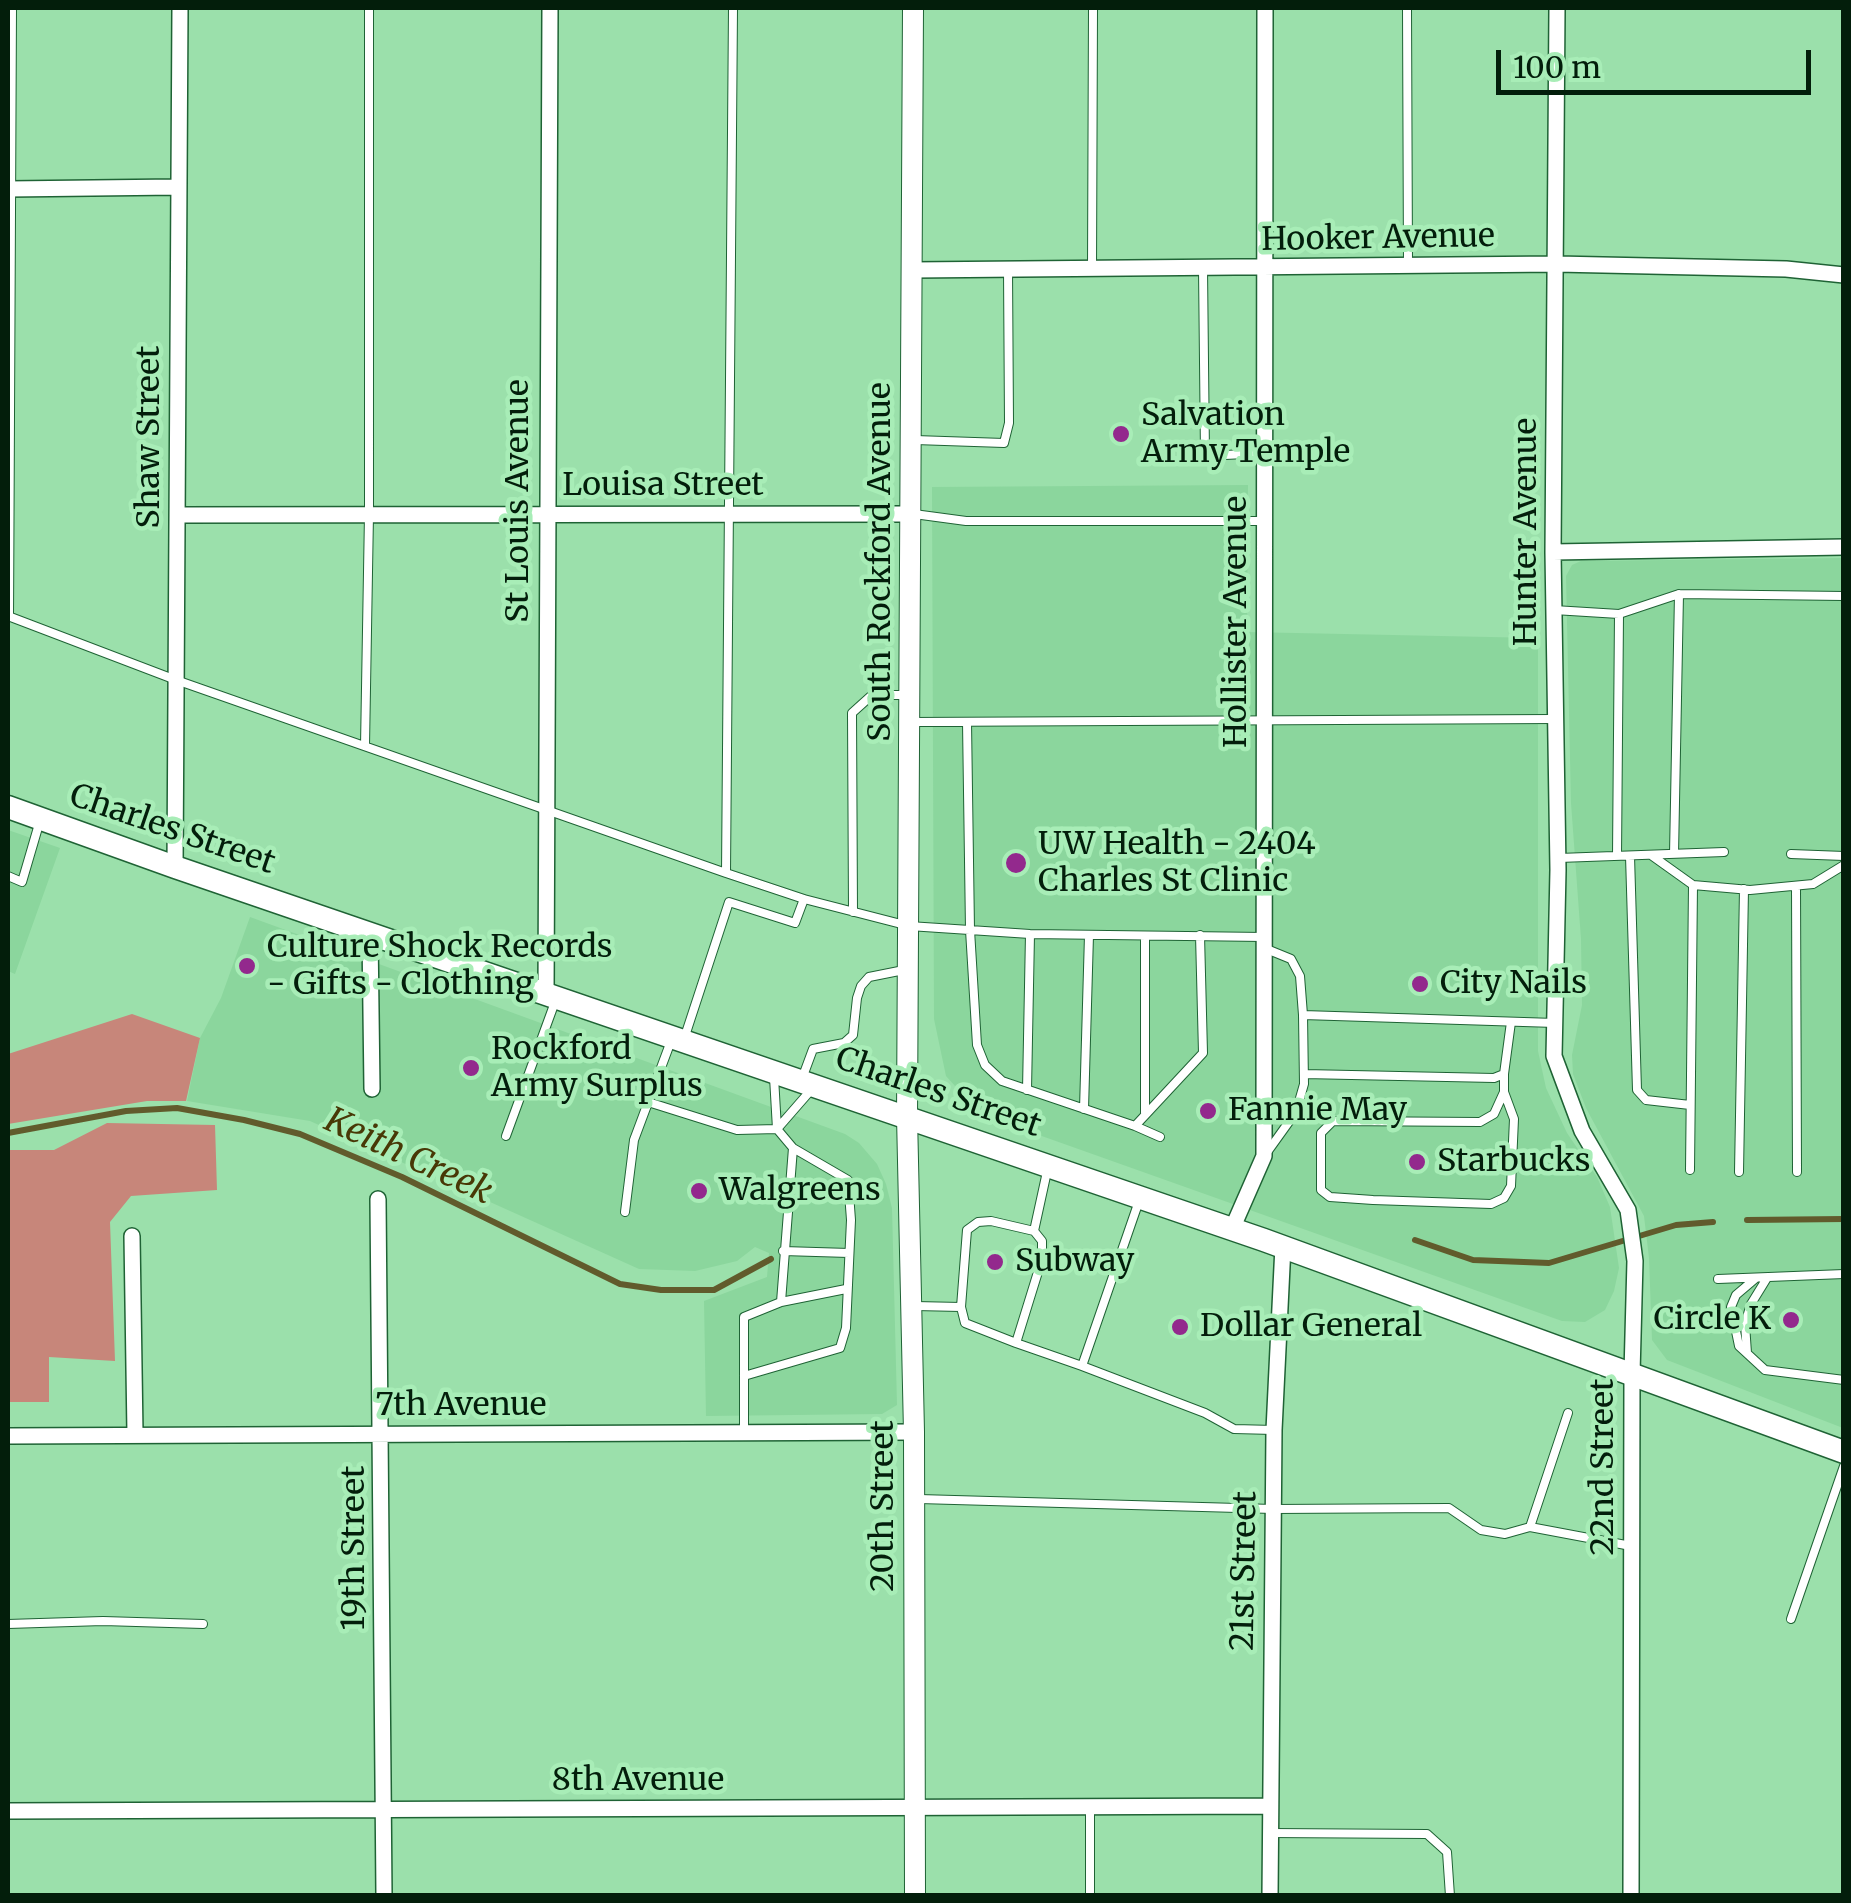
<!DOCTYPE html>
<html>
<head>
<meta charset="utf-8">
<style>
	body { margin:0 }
	#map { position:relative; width:1851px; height:1903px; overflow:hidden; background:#9be0ab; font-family:Merriweather,serif }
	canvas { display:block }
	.frame { position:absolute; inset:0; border:10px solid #031e0b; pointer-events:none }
	.scale { position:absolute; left:1496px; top:50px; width:315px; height:45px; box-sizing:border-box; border:5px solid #031e0b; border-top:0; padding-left:12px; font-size:30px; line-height:35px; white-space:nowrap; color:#031e0b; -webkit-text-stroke:8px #a8edb7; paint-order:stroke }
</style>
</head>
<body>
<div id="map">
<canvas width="1851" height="1903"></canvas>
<div class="frame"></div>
<div class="scale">100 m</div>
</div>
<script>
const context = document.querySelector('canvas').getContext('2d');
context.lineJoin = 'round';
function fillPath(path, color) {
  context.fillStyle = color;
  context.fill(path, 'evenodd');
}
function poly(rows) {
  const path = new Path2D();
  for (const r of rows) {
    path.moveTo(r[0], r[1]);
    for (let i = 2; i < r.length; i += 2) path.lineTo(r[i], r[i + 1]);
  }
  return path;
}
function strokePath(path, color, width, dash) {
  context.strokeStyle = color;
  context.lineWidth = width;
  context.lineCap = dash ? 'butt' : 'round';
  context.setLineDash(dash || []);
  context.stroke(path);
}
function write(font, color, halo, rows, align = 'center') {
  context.font = font + ' Merriweather,serif';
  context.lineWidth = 9;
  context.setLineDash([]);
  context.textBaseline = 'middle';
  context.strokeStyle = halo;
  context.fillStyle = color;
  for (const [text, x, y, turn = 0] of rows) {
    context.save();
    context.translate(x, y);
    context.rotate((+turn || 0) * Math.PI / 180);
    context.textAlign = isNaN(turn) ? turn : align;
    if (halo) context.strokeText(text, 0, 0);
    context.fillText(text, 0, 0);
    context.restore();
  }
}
fillPath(poly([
	[1248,485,1247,632,1538,638,1538,1051,1546,1088,1567,1133,1597,1177,1610,1207,1619,1268,1614,1291,1605,1310,1585,1322,1562,1321,1008,1124,973,1106,946,1076,934,1019,932,487],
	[1843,558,1843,1428,1667,1360,1652,1340,1649,1258,1644,1216,1586,1108,1573,1074,1572,1055,1582,1005,1581,939,1571,803,1566,576,1572,565,1581,561],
	[8,830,60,848,15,974,8,971],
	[250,917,845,1134,859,1143,877,1164,886,1184,892,1208,897,1405,882,1414,706,1416,704,1301,767,1277,769,1253,755,1247,737,1261,695,1271,639,1269,310,1121,187,1101,200,1038,221,998]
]), '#8bd69d');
fillPath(poly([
	[132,1014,200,1038,186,1101,147,1101,8,1124,8,1054],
	[107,1123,215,1125,217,1190,131,1196,110,1222,115,1361,49,1357,49,1402,8,1402,8,1150,54,1150]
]), '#c7867a');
strokePath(poly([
	[8,1133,126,1111,177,1108,244,1120,300,1134,402,1177,620,1284,661,1290,714,1290,771,1259],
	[1747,1220,1844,1219],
	[1415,1240,1473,1260,1549,1263,1676,1225,1713,1222]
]), '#615b2c', 6);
const service = poly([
	[1407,8,1408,266],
	[1092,268,1093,8],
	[1203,268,1205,456,1265,453],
	[915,440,1004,443,1009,423,1008,269],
	[914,514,966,521,1264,521],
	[1554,610,1619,614,1679,594,1844,596],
	[8,616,176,680,726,873,733,8],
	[9,617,12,8],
	[910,722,1555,719],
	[967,722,970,930,977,1045,985,1065,1002,1081,1135,1126,1203,1053,1200,935],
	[365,746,369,514,369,8],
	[1674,854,1679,594],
	[1791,854,1844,856],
	[1651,855,1693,885,1750,890,1813,884,1844,865],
	[1617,856,1619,614],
	[1630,856,1637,1090,1646,1100,1690,1105],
	[1559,858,1724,852],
	[726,873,804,899,909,926,1030,934,1264,937],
	[8,876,22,882,39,824],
	[1796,886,1797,1172],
	[853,912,852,713,872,695,905,695],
	[1145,937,1145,1113],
	[1264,948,1291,959,1300,976,1303,1015,1555,1023],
	[685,1036,729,902,795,923,804,899],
	[1304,1074,1494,1078,1504,1074,1511,1022],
	[803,1076,813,1049,844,1043,853,1035,857,998,861,986,869,977,904,970],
	[774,1077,777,1129,793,1148],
	[1027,1090,1030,934],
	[1504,1092,1494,1114,1480,1122,1333,1121,1321,1133,1321,1190,1330,1197,1373,1200,1491,1204,1504,1198,1511,1186,1514,1119,1504,1092,1504,1074],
	[648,1102,737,1130,777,1129,811,1090],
	[1084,1109,1089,935],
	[1135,1126,1160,1137],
	[506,1136,555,1002],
	[1268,1151,1296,1112,1304,1084,1303,1015],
	[1690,1170,1693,885],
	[1739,1172,1744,889],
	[625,1212,634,1140,671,1041],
	[1034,1231,1048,1167],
	[783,1251,849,1253],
	[1756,1278,1736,1295,1731,1307,1739,1346,1765,1370,1844,1380],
	[1718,1279,1844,1274],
	[781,1302,846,1289],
	[915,1306,961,1307],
	[1016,1343,1042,1259,1042,1241,1034,1231,991,1221,978,1222,967,1230,961,1307,965,1323,1016,1343,1082,1366,1205,1413,1234,1429,1274,1430],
	[1747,1353,1745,1324,1751,1304,1767,1278],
	[1082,1366,1139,1201],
	[744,1433,744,1317,781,1302,793,1148,848,1180,851,1220,846,1328,840,1348,744,1376],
	[919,1499,1273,1509,1449,1508,1481,1530,1505,1534,1530,1527,1631,1546],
	[1530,1527,1568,1413],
	[1791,1619,1844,1466],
	[8,1624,103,1621,203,1624],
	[1269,1833,1427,1834,1447,1852,1450,1896],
	[1090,1896,1090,1807]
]);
const minor = poly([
	[1557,8,1553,552,1558,870,1554,1056,1582,1131,1628,1210,1635,1261,1632,1373,1631,1896],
	[8,189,177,187],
	[913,270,1557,264,1786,269,1844,275],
	[177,515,909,514],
	[1553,552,1844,547],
	[175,867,180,8],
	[370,934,372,1089],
	[546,994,550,8],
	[378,1199,384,1896],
	[1232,1229,1264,1156,1265,8],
	[132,1236,135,1434],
	[8,1436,914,1432],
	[8,1811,1269,1806],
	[1270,1896,1274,1430,1283,1246]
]);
const tertiary = poly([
	[913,8,907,1116,914,1432,915,1896]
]);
const secondary = poly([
	[8,807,175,867,1264,1240,1844,1452]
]);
strokePath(service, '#1f6335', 10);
strokePath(minor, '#1f6335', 18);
strokePath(tertiary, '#1f6335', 22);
strokePath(secondary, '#1f6335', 25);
strokePath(service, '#fff', 8);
strokePath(minor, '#fff', 15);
strokePath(tertiary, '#fff', 20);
strokePath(secondary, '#fff', 22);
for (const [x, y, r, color] of [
	[1121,434,10,"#93298d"],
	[1016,863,12,"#93298d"],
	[247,966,10,"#93298d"],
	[1420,984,10,"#93298d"],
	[471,1068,10,"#93298d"],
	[1208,1111,10,"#93298d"],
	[1417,1162,10,"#93298d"],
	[699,1191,10,"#93298d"],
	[995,1262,10,"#93298d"],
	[1791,1320,10,"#93298d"],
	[1180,1327,10,"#93298d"]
]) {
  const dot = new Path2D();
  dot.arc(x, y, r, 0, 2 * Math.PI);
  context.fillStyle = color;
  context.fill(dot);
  strokePath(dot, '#a8edb7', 4);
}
write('32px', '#031e0b', '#a8edb7', [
	["Hooker Avenue",1378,239,-1],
	["Shaw Street",150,437,-90],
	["Louisa Street",663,486],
	["St Louis Avenue",519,501,-90],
	["Hunter Avenue",1527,532,-90],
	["South Rockford Avenue",881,562,-90],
	["Hollister Avenue",1237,622,-90],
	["Charles Street",172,830,19],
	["Charles Street",938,1093,19],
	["7th Avenue",461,1406],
	["22nd Street",1604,1467,-90],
	["20th Street",884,1506,-90],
	["19th Street",355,1548,-90],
	["21st Street",1245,1571,-89],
	["8th Avenue",638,1781]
]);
write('32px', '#031e0b', '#a8edb7', [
	["Salvation",1141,416],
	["Army Temple",1141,453],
	["UW Health - 2404",1038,845],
	["Charles St Clinic",1038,882],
	["Culture Shock Records",267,948],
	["- Gifts - Clothing",267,985],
	["City Nails",1440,984],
	["Rockford",491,1050],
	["Army Surplus",491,1087],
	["Fannie May",1228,1111],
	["Starbucks",1437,1162],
	["Walgreens",719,1191],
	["Subway",1015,1262],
	["Circle K",1771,1320,"right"],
	["Dollar General",1200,1327]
], 'left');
write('italic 35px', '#483806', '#a8edb7', [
	["Keith Creek",408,1157,25]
]);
</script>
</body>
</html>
